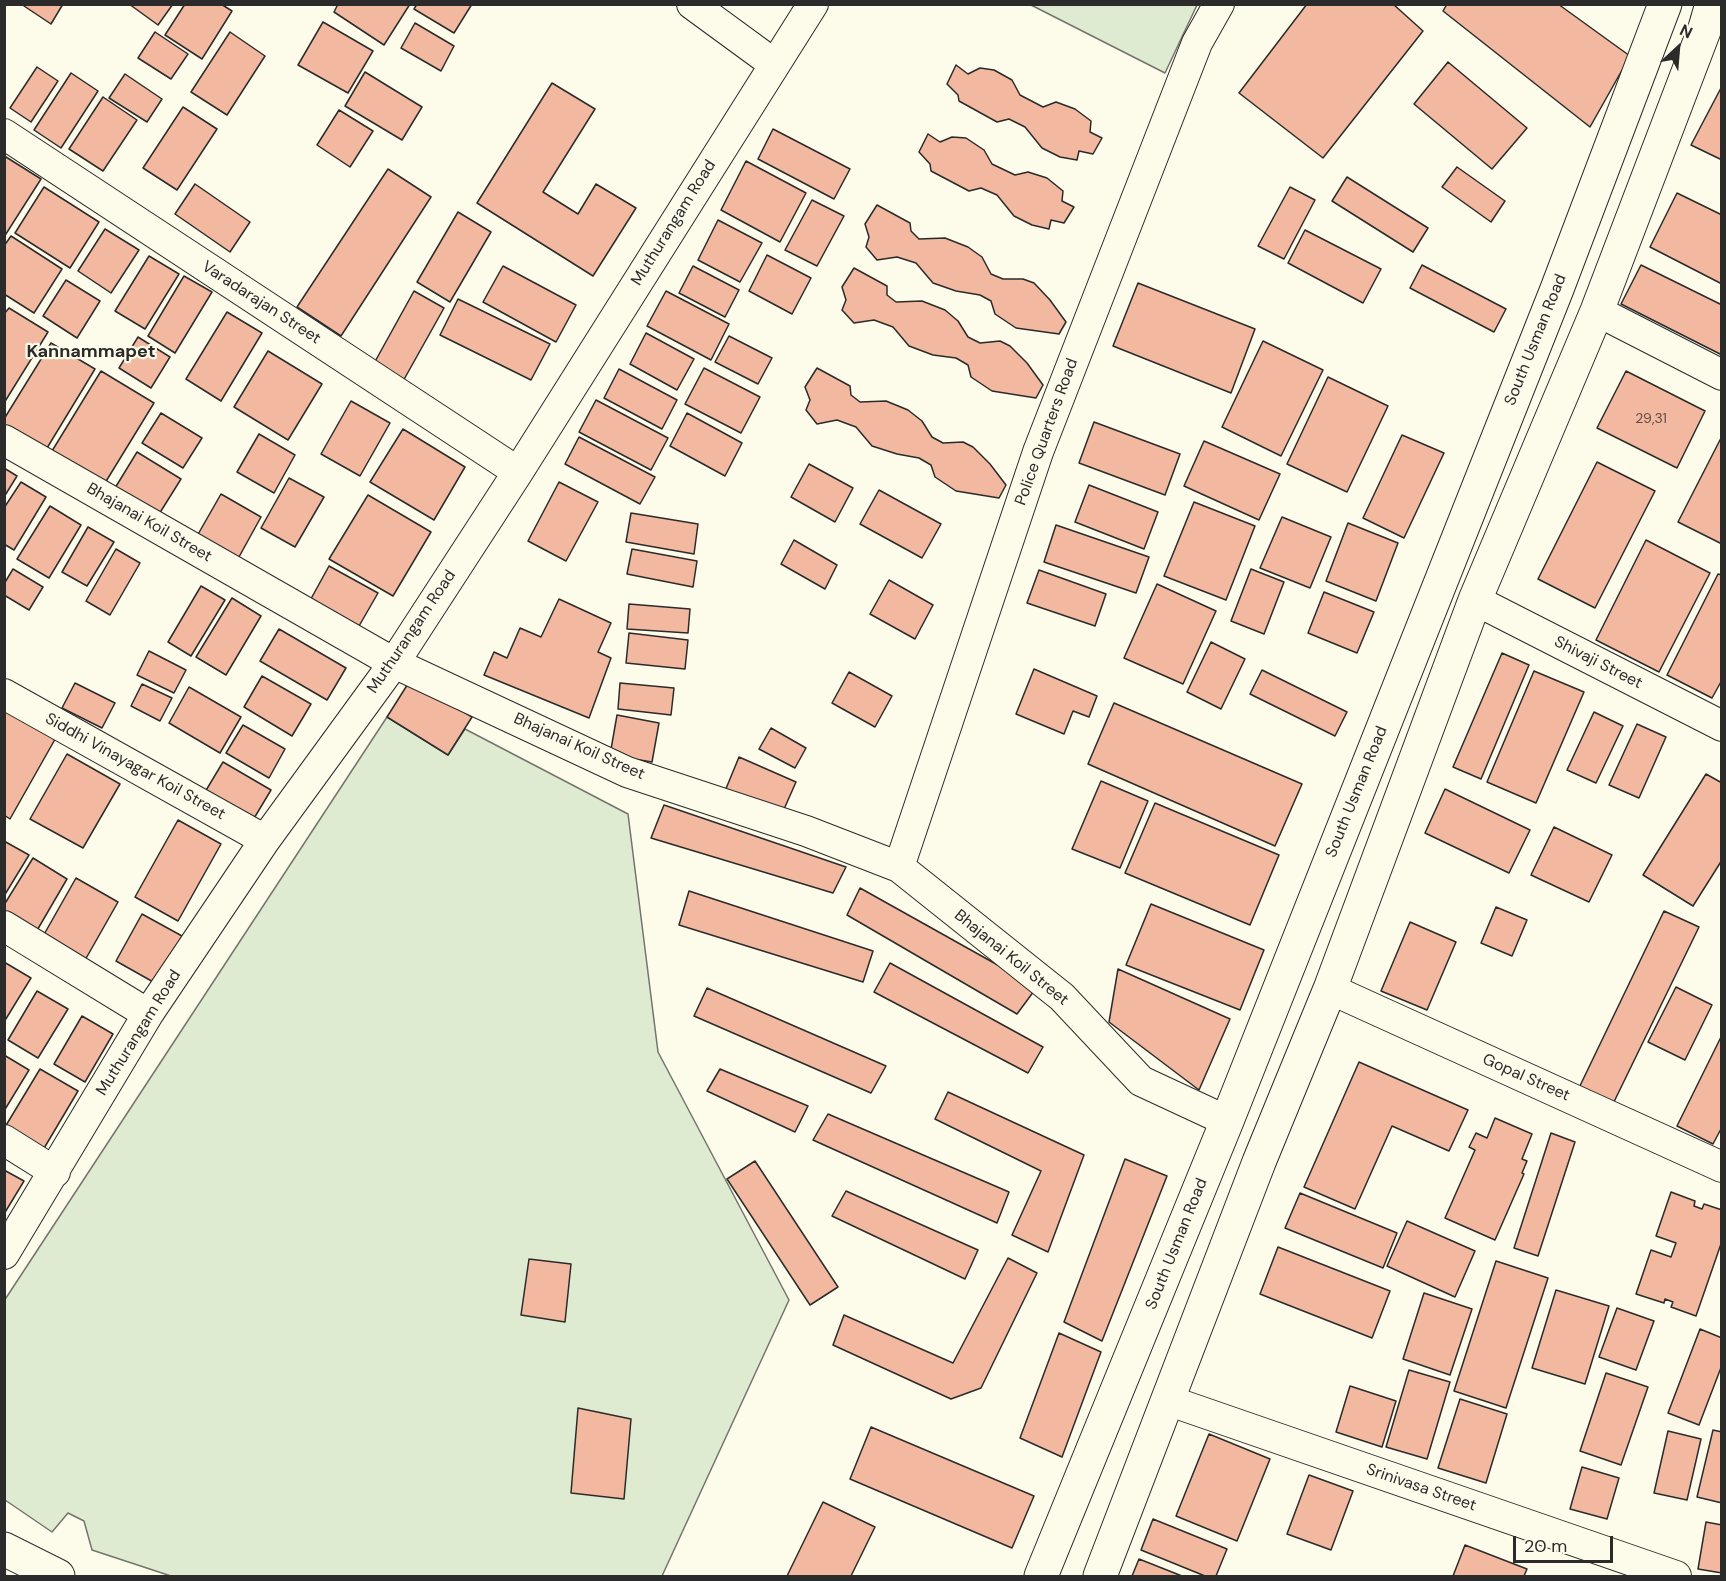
<!DOCTYPE html>
<html>
<head>
<meta charset="utf-8">
<style>
	body { margin:0 }
	#map { position:relative; width:1726px; height:1581px; overflow:hidden; background:#fdfbea; font-family:"DM Sans",sans-serif }
	canvas { display:block }
	.frame { position:absolute; inset:0; border:6px solid #2b2b2b; pointer-events:none }
	.north { position:absolute; left:1648px; top:18px; width:60px; height:60px; -webkit-text-stroke:4px #fdfbea; paint-order:stroke; rotate:26deg; font-size:16px; font-weight:700; line-height:24px; text-align:center; color:#2b2b2b }
	.north::after { content:''; display:block; margin:auto; width:21px; height:27px; background:#2b2b2b; clip-path:polygon(50% 0,100% 100%,50% 72%,0 100%) }
	.scale { position:absolute; left:1513px; top:1536px; width:100px; height:27px; box-sizing:border-box; border:3px solid #2b2b2b; border-top:0; padding-left:8px; font-size:18px; line-height:21px; white-space:nowrap; color:#2b2b2b; -webkit-text-stroke:4px #fdfbea; paint-order:stroke }
</style>
</head>
<body>
<div id="map">
<canvas width="1726" height="1581"></canvas>
<div class="frame"></div>
<div class="north">N</div>
<div class="scale">20 m</div>
</div>
<script>
const context = document.querySelector('canvas').getContext('2d');
context.lineJoin = 'round';
function fillPath(path, color) {
  context.fillStyle = color;
  context.fill(path, 'evenodd');
}
function poly(rows) {
  const path = new Path2D();
  for (const r of rows) {
    path.moveTo(r[0], r[1]);
    for (let i = 2; i < r.length; i += 2) path.lineTo(r[i], r[i + 1]);
  }
  return path;
}
function strokePath(path, color, width, dash) {
  context.strokeStyle = color;
  context.lineWidth = width;
  context.lineCap = dash ? 'butt' : 'round';
  context.setLineDash(dash || []);
  context.stroke(path);
}
function write(font, color, halo, rows, align = 'center') {
  context.font = font + ' "DM Sans",sans-serif';
  context.lineWidth = 4.5;
  context.setLineDash([]);
  context.textBaseline = 'middle';
  context.strokeStyle = halo;
  context.fillStyle = color;
  for (const [text, x, y, turn = 0] of rows) {
    context.save();
    context.translate(x, y);
    context.rotate((+turn || 0) * Math.PI / 180);
    context.textAlign = isNaN(turn) ? turn : align;
    if (halo) context.strokeText(text, 0, 0);
    context.fillText(text, 0, 0);
    context.restore();
  }
}
const green = poly([
	[1031,5,1197,5,1165,73,1031,5],
	[387,717,448,755,465,729,628,814,658,1052,789,1300,662,1576,171,1576,92,1550,84,1521,68,1513,52,1532,5,1500,4,1301,387,717]
]);
fillPath(green, '#deebd1');
strokePath(green, '#74746e', 1.5);
const building = poly([
	[25,4,63,4,51,24,24,6,25,4],
	[129,4,173,4,158,25,129,4],
	[185,4,221,4,232,11,202,59,165,35,185,4],
	[338,4,410,4,384,45,334,12,338,4],
	[417,4,472,4,454,33,414,9,417,4],
	[1307,4,1393,4,1423,31,1323,158,1239,93,1307,4],
	[1447,4,1558,4,1630,56,1590,127,1443,11,1447,4],
	[323,22,373,51,348,93,298,65,323,22],
	[415,23,454,46,441,71,401,48,415,23],
	[155,32,188,54,171,79,138,58,155,32],
	[230,32,265,56,227,115,191,92,230,32],
	[1448,62,1527,128,1492,169,1414,104,1448,62],
	[956,65,968,74,980,68,994,70,1012,80,1020,95,1043,107,1056,102,1075,109,1091,121,1090,132,1102,138,1093,154,1079,151,1077,160,1060,157,1042,148,1025,127,1009,119,997,122,959,101,958,95,947,84,956,65],
	[37,67,58,81,31,122,10,108,37,67],
	[365,72,422,107,402,140,345,106,365,72],
	[71,73,98,91,61,148,34,130,71,73],
	[125,74,162,99,147,122,109,98,125,74],
	[552,83,595,109,543,192,578,214,596,184,636,208,593,276,477,203,552,83],
	[1722,86,1722,160,1691,145,1722,86],
	[103,97,137,120,103,171,69,149,103,97],
	[183,107,217,129,177,190,143,168,183,107],
	[339,110,373,131,350,167,317,145,339,110],
	[773,129,850,169,834,199,758,159,773,129],
	[928,134,940,142,952,137,966,138,984,150,992,164,1015,175,1028,172,1047,178,1063,191,1062,201,1074,207,1064,223,1051,220,1049,229,1032,225,1014,216,997,195,981,188,969,191,931,171,930,164,919,152,928,134],
	[6,157,41,179,4,237,4,159,6,157],
	[746,161,806,193,780,242,721,210,746,161],
	[1457,167,1505,201,1491,222,1442,187,1457,167],
	[388,169,431,197,341,336,297,307,388,169],
	[1347,177,1428,228,1413,252,1332,201,1347,177],
	[195,184,250,222,230,252,175,214,195,184],
	[44,187,99,222,70,268,15,233,44,187],
	[1290,187,1315,200,1284,259,1258,246,1290,187],
	[1677,193,1722,215,1722,284,1650,247,1677,193],
	[812,200,844,216,817,266,785,250,812,200],
	[877,205,910,223,911,231,919,239,945,238,968,247,982,257,991,274,1003,279,1023,279,1034,283,1050,300,1066,322,1059,334,1016,328,995,314,991,301,980,295,956,291,933,283,916,263,897,257,877,260,866,247,869,237,865,224,877,205],
	[458,212,491,232,450,302,417,282,458,212],
	[718,220,762,243,740,282,698,260,718,220],
	[105,229,139,250,111,293,78,271,105,229],
	[1305,230,1381,269,1363,303,1288,263,1305,230],
	[11,236,62,269,34,313,4,294,4,246,11,236],
	[767,255,811,278,792,314,749,291,767,255],
	[149,256,179,274,145,329,115,311,149,256],
	[1422,265,1506,309,1494,332,1410,288,1422,265],
	[1641,265,1722,305,1722,355,1621,304,1641,265],
	[503,266,576,305,556,342,483,302,503,266],
	[693,266,739,290,725,317,679,293,693,266],
	[854,268,887,286,887,295,896,302,922,301,945,310,958,321,968,337,980,343,1000,341,1010,346,1027,363,1043,385,1036,398,992,391,971,377,968,365,956,358,933,355,909,346,893,327,874,320,854,323,842,310,846,300,842,287,854,268],
	[184,276,212,292,175,353,148,336,184,276],
	[66,280,100,301,77,338,43,316,66,280],
	[1138,283,1255,329,1231,393,1113,346,1138,283],
	[414,291,444,308,402,383,372,367,414,291],
	[666,291,729,324,711,360,647,326,666,291],
	[458,299,550,344,531,380,440,335,458,299],
	[9,308,48,332,4,403,4,314,9,308],
	[227,312,262,333,221,401,186,379,227,312],
	[646,333,694,359,677,390,630,364,646,333],
	[729,336,772,358,758,384,715,362,729,336],
	[138,337,170,357,151,388,119,368,138,337],
	[1263,341,1323,370,1281,456,1222,427,1263,341],
	[51,343,95,369,44,453,4,429,4,419,51,343],
	[268,351,322,384,288,440,234,407,268,351],
	[704,368,760,397,741,433,685,404,704,368],
	[817,368,850,386,851,395,860,402,886,401,908,410,922,421,932,437,943,443,963,442,973,447,990,464,1006,485,999,498,956,491,935,477,931,465,919,458,897,454,872,446,856,427,837,420,817,424,806,410,810,400,805,387,817,368],
	[619,369,677,400,662,429,604,398,619,369],
	[101,371,154,403,105,483,52,451,101,371],
	[1626,371,1705,411,1677,468,1597,428,1626,371],
	[1328,377,1388,406,1347,492,1287,464,1328,377],
	[596,400,668,438,651,470,579,432,596,400],
	[351,401,390,423,360,476,321,454,351,401],
	[161,413,202,438,183,468,142,443,161,413],
	[687,413,742,443,725,476,670,446,687,413],
	[1094,422,1180,454,1165,495,1079,463,1094,422],
	[403,429,465,467,434,520,370,482,403,429],
	[259,434,295,455,274,493,237,472,259,434],
	[1402,435,1444,453,1404,538,1363,518,1402,435],
	[579,437,655,477,640,504,565,464,579,437],
	[1721,438,1722,438,1722,544,1678,522,1721,438],
	[1204,441,1280,474,1259,520,1184,486,1204,441],
	[137,452,181,479,156,519,112,493,137,452],
	[1597,462,1655,491,1595,608,1538,579,1597,462],
	[809,464,853,488,835,522,791,497,809,464],
	[4,468,17,476,4,497,4,468],
	[289,478,324,497,295,547,261,528,289,478],
	[21,482,46,497,14,550,4,544,4,508,21,482],
	[559,482,598,502,566,561,528,541,559,482],
	[1089,485,1158,512,1144,549,1075,522,1089,485],
	[879,490,941,524,922,558,860,524,879,490],
	[221,494,261,517,234,566,193,543,221,494],
	[368,495,431,532,393,596,329,559,368,495],
	[1194,502,1255,526,1226,600,1164,576,1194,502],
	[50,506,81,525,49,578,17,559,50,506],
	[631,513,698,524,694,554,626,542,631,513],
	[1282,517,1331,537,1310,588,1260,568,1282,517],
	[1348,523,1398,543,1376,601,1326,581,1348,523],
	[1056,525,1149,557,1136,593,1044,562,1056,525],
	[88,527,114,542,87,586,62,572,88,527],
	[794,540,837,565,825,589,781,564,794,540],
	[1646,540,1710,573,1659,672,1596,640,1646,540],
	[116,549,140,563,110,615,86,601,116,549],
	[632,549,697,561,693,587,627,574,632,549],
	[329,566,378,593,355,633,307,606,329,566],
	[13,569,43,587,29,610,4,595,4,584,13,569],
	[1251,569,1284,582,1264,634,1231,621,1251,569],
	[1039,570,1106,594,1095,626,1027,603,1039,570],
	[1718,574,1722,575,1722,680,1712,698,1667,675,1718,574],
	[889,580,933,605,915,639,870,614,889,580],
	[1157,584,1216,611,1183,684,1124,658,1157,584],
	[201,586,225,600,191,656,168,642,201,586],
	[1324,592,1374,612,1357,653,1308,633,1324,592],
	[232,598,261,616,226,675,196,657,232,598],
	[559,599,611,623,598,652,611,658,589,718,484,675,494,652,507,658,520,628,541,637,559,599],
	[629,604,690,609,688,633,627,629,629,604],
	[279,629,346,668,327,700,260,661,279,629],
	[629,633,688,640,685,669,626,663,629,633],
	[1211,642,1245,659,1221,709,1187,692,1211,642],
	[149,651,186,670,174,693,137,675,149,651],
	[1502,653,1529,665,1481,779,1453,767,1502,653],
	[1034,669,1097,696,1089,717,1073,711,1064,734,1016,714,1034,669],
	[1262,670,1347,712,1335,736,1250,694,1262,670],
	[1534,671,1584,692,1536,803,1487,782,1534,671],
	[849,672,892,696,875,727,832,703,849,672],
	[262,676,311,704,292,736,244,707,262,676],
	[411,679,472,717,448,755,387,717,411,679],
	[75,683,115,703,102,728,62,708,75,683],
	[620,683,674,688,671,715,618,709,620,683],
	[142,684,172,698,160,721,131,706,142,684],
	[189,687,241,717,220,753,169,723,189,687],
	[4,703,58,734,10,819,4,815,4,703],
	[1114,703,1302,784,1275,846,1088,764,1114,703],
	[1594,712,1623,726,1596,783,1567,770,1594,712],
	[617,715,659,723,652,762,610,755,617,715],
	[1637,724,1666,737,1639,798,1609,785,1637,724],
	[243,725,285,749,269,778,226,753,243,725],
	[771,728,806,748,795,768,759,749,771,728],
	[67,754,120,784,83,848,30,819,67,754],
	[739,757,796,782,781,816,725,791,739,757],
	[223,762,271,790,253,820,205,792,223,762],
	[1706,774,1722,783,1722,860,1693,906,1643,875,1706,774],
	[1101,781,1148,801,1120,868,1072,849,1101,781],
	[1445,789,1530,830,1509,873,1425,833,1445,789],
	[1155,803,1279,855,1250,925,1125,873,1155,803],
	[664,805,846,867,833,893,651,838,664,805],
	[178,820,221,844,178,921,135,897,178,820],
	[1554,827,1612,855,1589,902,1531,875,1554,827],
	[4,841,29,855,4,896,4,841],
	[33,858,67,879,32,939,4,923,4,905,33,858],
	[76,878,118,902,80,969,38,945,76,878],
	[860,888,1037,987,1017,1014,847,915,860,888],
	[689,891,873,951,863,982,679,925,689,891],
	[1151,904,1264,950,1240,1010,1126,965,1151,904],
	[1496,907,1527,920,1512,956,1481,943,1496,907],
	[1664,911,1699,927,1611,1108,1577,1092,1664,911],
	[142,914,182,936,155,983,116,961,142,914],
	[1410,922,1456,942,1427,1010,1381,991,1410,922],
	[4,962,31,978,4,1022,4,962],
	[890,963,1043,1047,1028,1073,874,992,890,963],
	[1118,969,1230,1019,1199,1090,1109,1022,1118,969],
	[1676,987,1712,1005,1685,1060,1648,1042,1676,987],
	[707,988,886,1066,871,1093,694,1016,707,988],
	[37,991,68,1009,38,1058,8,1040,37,991],
	[82,1016,113,1034,85,1082,54,1064,82,1016],
	[1721,1037,1722,1127,1713,1144,1677,1126,1721,1037],
	[4,1055,29,1070,4,1111,4,1055],
	[1359,1062,1468,1110,1449,1151,1392,1126,1355,1209,1304,1187,1359,1062],
	[40,1069,78,1091,43,1150,5,1127,40,1069],
	[720,1069,808,1106,795,1132,707,1091,720,1069],
	[948,1092,1084,1155,1048,1252,1012,1235,1041,1171,935,1119,948,1092],
	[828,1114,1009,1192,997,1223,813,1140,828,1114],
	[1495,1118,1532,1134,1522,1159,1527,1161,1522,1173,1524,1174,1495,1240,1445,1218,1475,1150,1469,1147,1476,1133,1487,1138,1495,1118],
	[1551,1133,1575,1142,1538,1256,1514,1248,1551,1133],
	[1125,1159,1167,1176,1102,1341,1064,1322,1125,1159],
	[755,1161,838,1287,810,1305,727,1179,755,1161],
	[4,1170,24,1181,4,1214,4,1170],
	[846,1191,978,1250,965,1279,832,1216,846,1191],
	[1671,1192,1695,1201,1694,1206,1702,1209,1704,1204,1722,1210,1722,1241,1696,1316,1671,1307,1673,1302,1665,1299,1664,1303,1636,1294,1651,1250,1671,1257,1676,1243,1656,1236,1671,1192],
	[1300,1193,1397,1233,1383,1268,1285,1228,1300,1193],
	[1407,1221,1475,1251,1455,1297,1387,1266,1407,1221],
	[1278,1247,1390,1291,1372,1338,1260,1294,1278,1247],
	[1008,1258,1037,1273,981,1388,951,1399,833,1345,844,1315,953,1363,1008,1258],
	[529,1259,571,1264,565,1322,521,1315,529,1259],
	[1496,1261,1548,1278,1506,1408,1454,1391,1496,1261],
	[1556,1290,1609,1306,1585,1384,1532,1368,1556,1290],
	[1424,1293,1472,1309,1450,1375,1403,1359,1424,1293],
	[1617,1308,1654,1321,1636,1370,1599,1357,1617,1308],
	[1700,1329,1722,1338,1722,1365,1699,1425,1668,1413,1700,1329],
	[1059,1333,1101,1352,1062,1457,1020,1438,1059,1333],
	[1409,1370,1450,1382,1427,1459,1386,1447,1409,1370],
	[1606,1373,1648,1387,1621,1465,1580,1451,1606,1373],
	[1350,1386,1396,1401,1382,1447,1336,1432,1350,1386],
	[1460,1399,1507,1414,1486,1483,1438,1468,1460,1399],
	[578,1408,631,1419,624,1499,571,1493,578,1408],
	[871,1427,1034,1496,1012,1548,850,1479,871,1427],
	[1713,1430,1722,1432,1722,1503,1697,1497,1713,1430],
	[1668,1431,1701,1439,1687,1500,1654,1493,1668,1431],
	[1209,1434,1270,1459,1237,1541,1176,1516,1209,1434],
	[1582,1467,1619,1478,1607,1519,1570,1509,1582,1467],
	[1309,1475,1353,1491,1331,1550,1287,1534,1309,1475],
	[823,1502,875,1527,851,1576,787,1576,823,1502],
	[1153,1519,1227,1549,1216,1576,1205,1576,1141,1550,1153,1519],
	[1706,1522,1722,1525,1722,1573,1698,1569,1706,1522],
	[1465,1545,1527,1569,1524,1576,1453,1576,1465,1545],
	[1139,1559,1182,1576,1132,1576,1139,1559]
]);
fillPath(building, '#f2b8a0');
strokePath(building, '#2b2b2b', 1.5);
const street = poly([
	[692,4,774,64],
	[4,134,518,472],
	[1597,311,1722,375],
	[4,440,394,663,627,772,806,831,899,867,1062,997,1141,1081,1227,1121],
	[1475,600,1722,726],
	[4,694,265,840],
	[899,867,1038,452,1197,43,1219,4],
	[4,926,148,1014],
	[1330,989,1722,1167],
	[4,1140,55,1172],
	[4,1254,148,1014,265,840,394,663,518,472,813,4],
	[1167,1400,1676,1576]
]);
const secondary = poly([
	[4,1549,58,1576],
	[1041,1576,1227,1121,1557,289,1665,4],
	[1100,1576,1259,1162,1330,989,1475,600,1597,311,1705,28,1712,4]
]);
strokePath(street, '#2b2b2b', 32);
strokePath(secondary, '#2b2b2b', 35);
strokePath(street, '#fdfbea', 30);
strokePath(secondary, '#fdfbea', 33);
write('14px', '#5d4e48', null, [
	["29,31",1651,419]
]);
write('16px', '#2b2b2b', '#fdfbea', [
	["Muthurangam Road",674,223,-58],
	["Varadarajan Street",261,303,33],
	["South Usman Road",1536,340,-68],
	["Police Quarters Road",1047,432,-70],
	["Bhajanai Koil Street",149,523,30],
	["Muthurangam Road",412,632,-56],
	["Shivaji Street",1598,663,27],
	["Bhajanai Koil Street",579,747,24],
	["Siddhi Vinayagar Koil Street",135,767,29],
	["South Usman Road",1357,792,-68],
	["Bhajanai Koil Street",1011,958,39],
	["Muthurangam Road",139,1033,-58],
	["Gopal Street",1526,1078,24],
	["South Usman Road",1177,1244,-68],
	["Srinivasa Street",1421,1488,19]
]);
write('bold 18px', '#2b2b2b', '#fdfbea', [
	["Kannammapet",91,352]
]);
</script>
</body>
</html>
